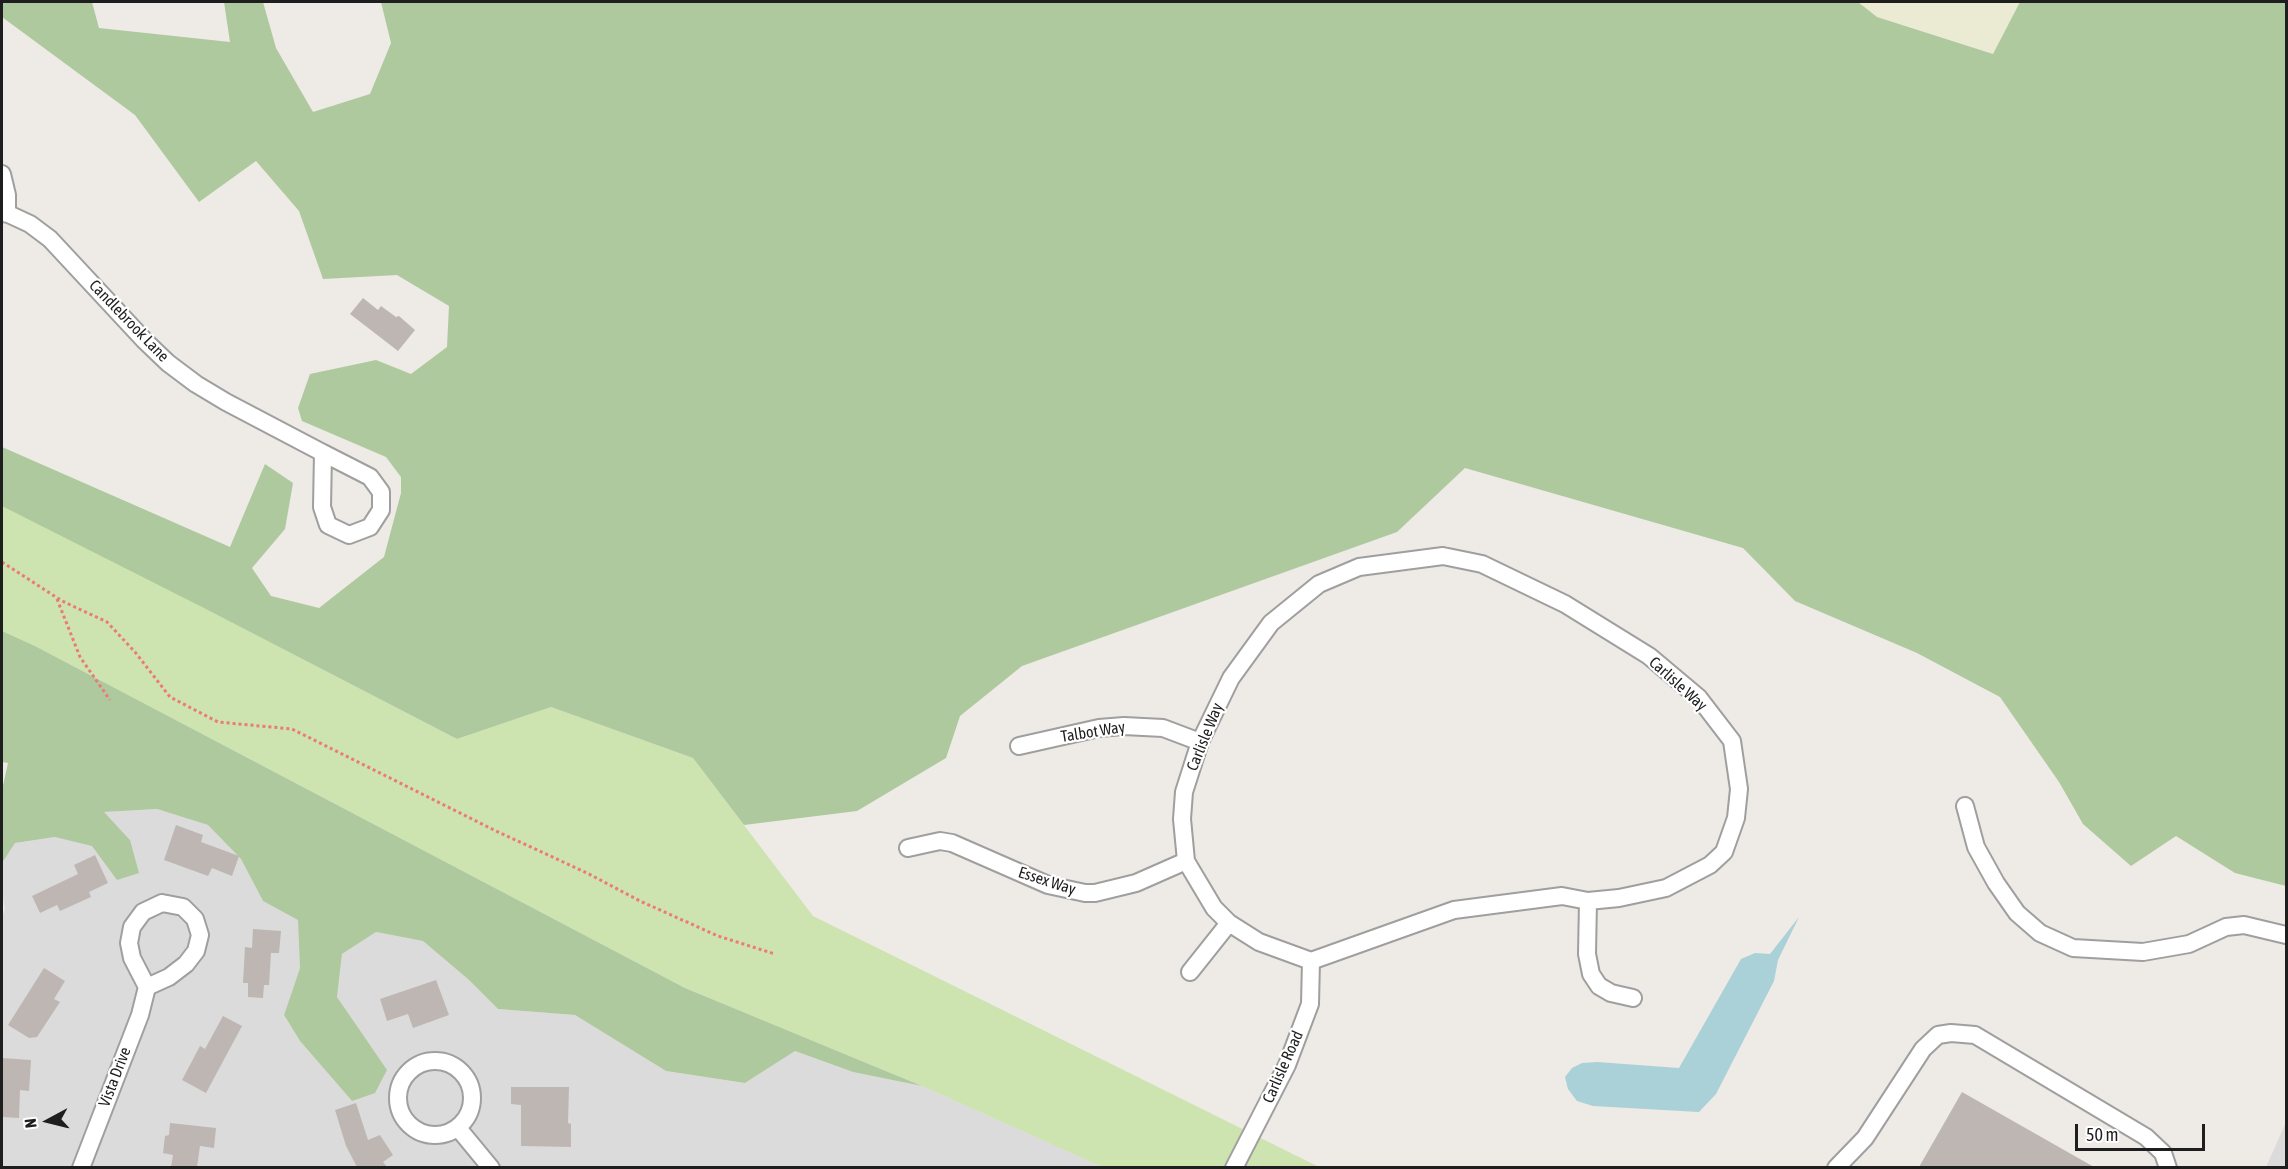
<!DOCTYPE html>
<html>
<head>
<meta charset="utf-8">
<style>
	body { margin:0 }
	#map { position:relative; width:2288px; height:1169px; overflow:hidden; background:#eeeae5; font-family:"Asap Condensed",sans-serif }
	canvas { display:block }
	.frame { position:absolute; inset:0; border:3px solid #1e1e1e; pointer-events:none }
	.north { position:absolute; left:18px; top:1091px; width:60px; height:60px; -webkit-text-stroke:4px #fff; paint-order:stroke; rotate:263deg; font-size:16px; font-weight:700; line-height:24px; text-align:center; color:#1e1e1e }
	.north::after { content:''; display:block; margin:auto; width:21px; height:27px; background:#1e1e1e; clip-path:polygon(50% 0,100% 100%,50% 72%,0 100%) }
	.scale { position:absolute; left:2075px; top:1124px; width:130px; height:27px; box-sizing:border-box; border:3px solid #1e1e1e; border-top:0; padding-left:8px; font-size:18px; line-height:21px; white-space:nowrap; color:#1e1e1e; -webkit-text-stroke:4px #fff; paint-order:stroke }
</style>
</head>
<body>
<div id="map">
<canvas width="2288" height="1169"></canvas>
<div class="frame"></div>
<div class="north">N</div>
<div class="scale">50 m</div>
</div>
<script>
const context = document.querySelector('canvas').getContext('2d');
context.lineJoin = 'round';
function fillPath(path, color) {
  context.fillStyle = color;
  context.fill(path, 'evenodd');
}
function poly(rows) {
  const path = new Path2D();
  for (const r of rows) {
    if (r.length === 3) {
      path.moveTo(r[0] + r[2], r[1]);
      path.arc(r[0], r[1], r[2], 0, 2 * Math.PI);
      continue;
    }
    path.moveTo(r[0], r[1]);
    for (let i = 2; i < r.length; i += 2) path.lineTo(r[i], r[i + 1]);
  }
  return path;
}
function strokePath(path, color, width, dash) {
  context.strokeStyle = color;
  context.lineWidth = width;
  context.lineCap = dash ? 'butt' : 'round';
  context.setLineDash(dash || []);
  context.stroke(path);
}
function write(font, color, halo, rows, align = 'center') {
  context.font = font + ' "Asap Condensed",sans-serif';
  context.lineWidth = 4.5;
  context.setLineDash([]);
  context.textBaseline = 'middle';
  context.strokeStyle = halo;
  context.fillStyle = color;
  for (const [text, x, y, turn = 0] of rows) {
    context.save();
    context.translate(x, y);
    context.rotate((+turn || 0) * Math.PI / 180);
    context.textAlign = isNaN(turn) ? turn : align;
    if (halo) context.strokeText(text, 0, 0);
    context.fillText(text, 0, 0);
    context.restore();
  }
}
fillPath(poly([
	[157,809,208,825,241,859,263,901,299,919,300,968,284,1015,300,1041,352,1101,360,1033,337,997,342,954,376,932,423,941,469,980,498,1009,575,1015,666,1071,745,1083,795,1051,853,1072,922,1086,1102,1167,2,1167,2,917,5,909,2,891,2,863,15,843,55,837,92,845,130,840,103,812],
	[2286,1122,2286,1167,2266,1167,2271,1156]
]), '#dcdbdb');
fillPath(poly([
	[1858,2,2020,2,1994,54,1877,17]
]), '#ebead2');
fillPath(poly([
	[2,505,147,578,457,739,551,707,693,758,813,916,1319,1167,1102,1167,922,1086,685,988,35,646,2,631]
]), '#cde3b0');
fillPath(poly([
	[2,2,92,2,99,28,230,42,224,2,263,2,276,48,313,112,370,94,391,43,381,2,1858,2,1877,17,1993,54,2020,2,2286,2,2286,886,2235,873,2176,836,2131,866,2083,824,2059,782,2000,697,1917,653,1795,601,1743,548,1465,468,1397,532,1022,666,960,716,946,758,857,811,744,825,693,758,551,707,457,739,204,608,2,506,2,447,230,547,265,464,293,483,285,529,252,568,271,596,319,608,384,557,401,493,401,477,386,457,302,421,298,408,310,374,376,360,411,374,447,347,449,306,397,275,323,279,299,211,256,161,199,202,135,115,2,17],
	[2,631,35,646,685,988,922,1086,853,1072,795,1051,745,1083,666,1071,575,1015,498,1009,469,980,423,941,376,932,342,954,337,997,387,1070,375,1093,352,1101,300,1041,284,1015,300,968,298,920,263,901,241,859,208,825,157,809,104,812,130,840,139,873,117,880,92,846,55,837,15,843,2,863,2,790,8,763,2,762]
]), '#aec99e');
fillPath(poly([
	[1799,917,1778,960,1774,981,1716,1094,1699,1112,1593,1106,1577,1101,1568,1089,1565,1077,1572,1068,1582,1063,1597,1062,1679,1068,1741,959,1755,953,1770,954]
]), '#aad1d7');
fillPath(poly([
	[363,298,378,310,381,306,396,317,399,316,415,330,398,351,350,314],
	[176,825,203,835,201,842,239,856,232,876,212,868,208,876,164,860],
	[95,855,108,883,89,892,91,897,60,911,57,905,40,913,32,896,78,874,74,865],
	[253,929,281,931,279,953,271,953,269,985,264,985,263,998,248,997,248,983,243,983,245,947,252,948],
	[44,968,65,981,54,999,60,1002,37,1037,29,1038,8,1025],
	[436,980,449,1015,413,1028,408,1014,387,1021,380,999],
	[223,1016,242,1026,206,1093,182,1080,200,1046,205,1049],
	[2,1058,31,1060,29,1091,20,1090,19,1118,2,1117],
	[511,1087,569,1087,568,1123,571,1124,571,1147,521,1146,521,1105,511,1104],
	[1962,1092,2094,1167,1919,1167],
	[356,1103,368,1140,380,1135,393,1155,383,1162,387,1167,357,1167,346,1146,335,1110],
	[170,1123,216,1128,214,1148,200,1146,197,1167,171,1167,173,1155,163,1153,165,1136,169,1135]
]), '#beb6b2');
const minor = poly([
	[2,174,7,195,7,214],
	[2,211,30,224,50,239,144,340,168,363,196,384,226,402,323,453],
	[323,453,370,477,381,492,381,510,370,527,349,535,328,525,322,507,323,453],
	[1443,556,1482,564,1565,604,1649,656,1699,698,1732,741,1739,789,1736,818,1724,852,1710,865,1666,888,1619,898,1588,901,1562,896,1454,910,1311,961,1259,942,1229,923,1214,908,1186,861,1182,819,1184,792,1200,742,1231,678,1271,623,1319,584,1359,567,1443,556],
	[1019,746,1099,728,1124,726,1163,728,1200,742],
	[1965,806,1976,847,1996,883,2017,913,2040,933,2073,948,2143,952,2189,944,2226,927,2244,925,2286,935],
	[908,848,940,841,952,843,1048,885,1085,893,1095,893,1136,883,1186,861],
	[1588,901,1587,954,1591,974,1599,986,1611,993,1633,998],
	[162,903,183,907,195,919,200,935,196,951,186,964,169,977,147,987,132,958,129,943,132,927,143,912,162,903],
	[1190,972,1229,923],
	[435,1098,37],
	[458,1128,491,1168],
	[81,1168,140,1015,147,987],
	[1234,1168,1287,1065,1310,1004,1311,961],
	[1836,1168,1865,1138,1923,1049,1938,1035,1951,1033,1975,1035,2146,1137,2163,1153,2168,1168]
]);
strokePath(minor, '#9f9f9f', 20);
strokePath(poly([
	[2,562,62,601,107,622,135,652,170,697,218,722,292,729,494,830,587,873,640,901,718,936,775,954],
	[57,599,80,657,110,700]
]), '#eb7a79', 3, [3, 3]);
strokePath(minor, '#fff', 16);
write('16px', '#1e1e1e', '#fff', [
	["Candlebrook Lane",129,321,46],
	["Carlisle Way",1678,684,42],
	["Talbot Way",1093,732,-9],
	["Carlisle Way",1205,737,-68],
	["Essex Way",1047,881,18],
	["Carlisle Road",1283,1067,-66],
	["Vista Drive",115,1077,-69]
]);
</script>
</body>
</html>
